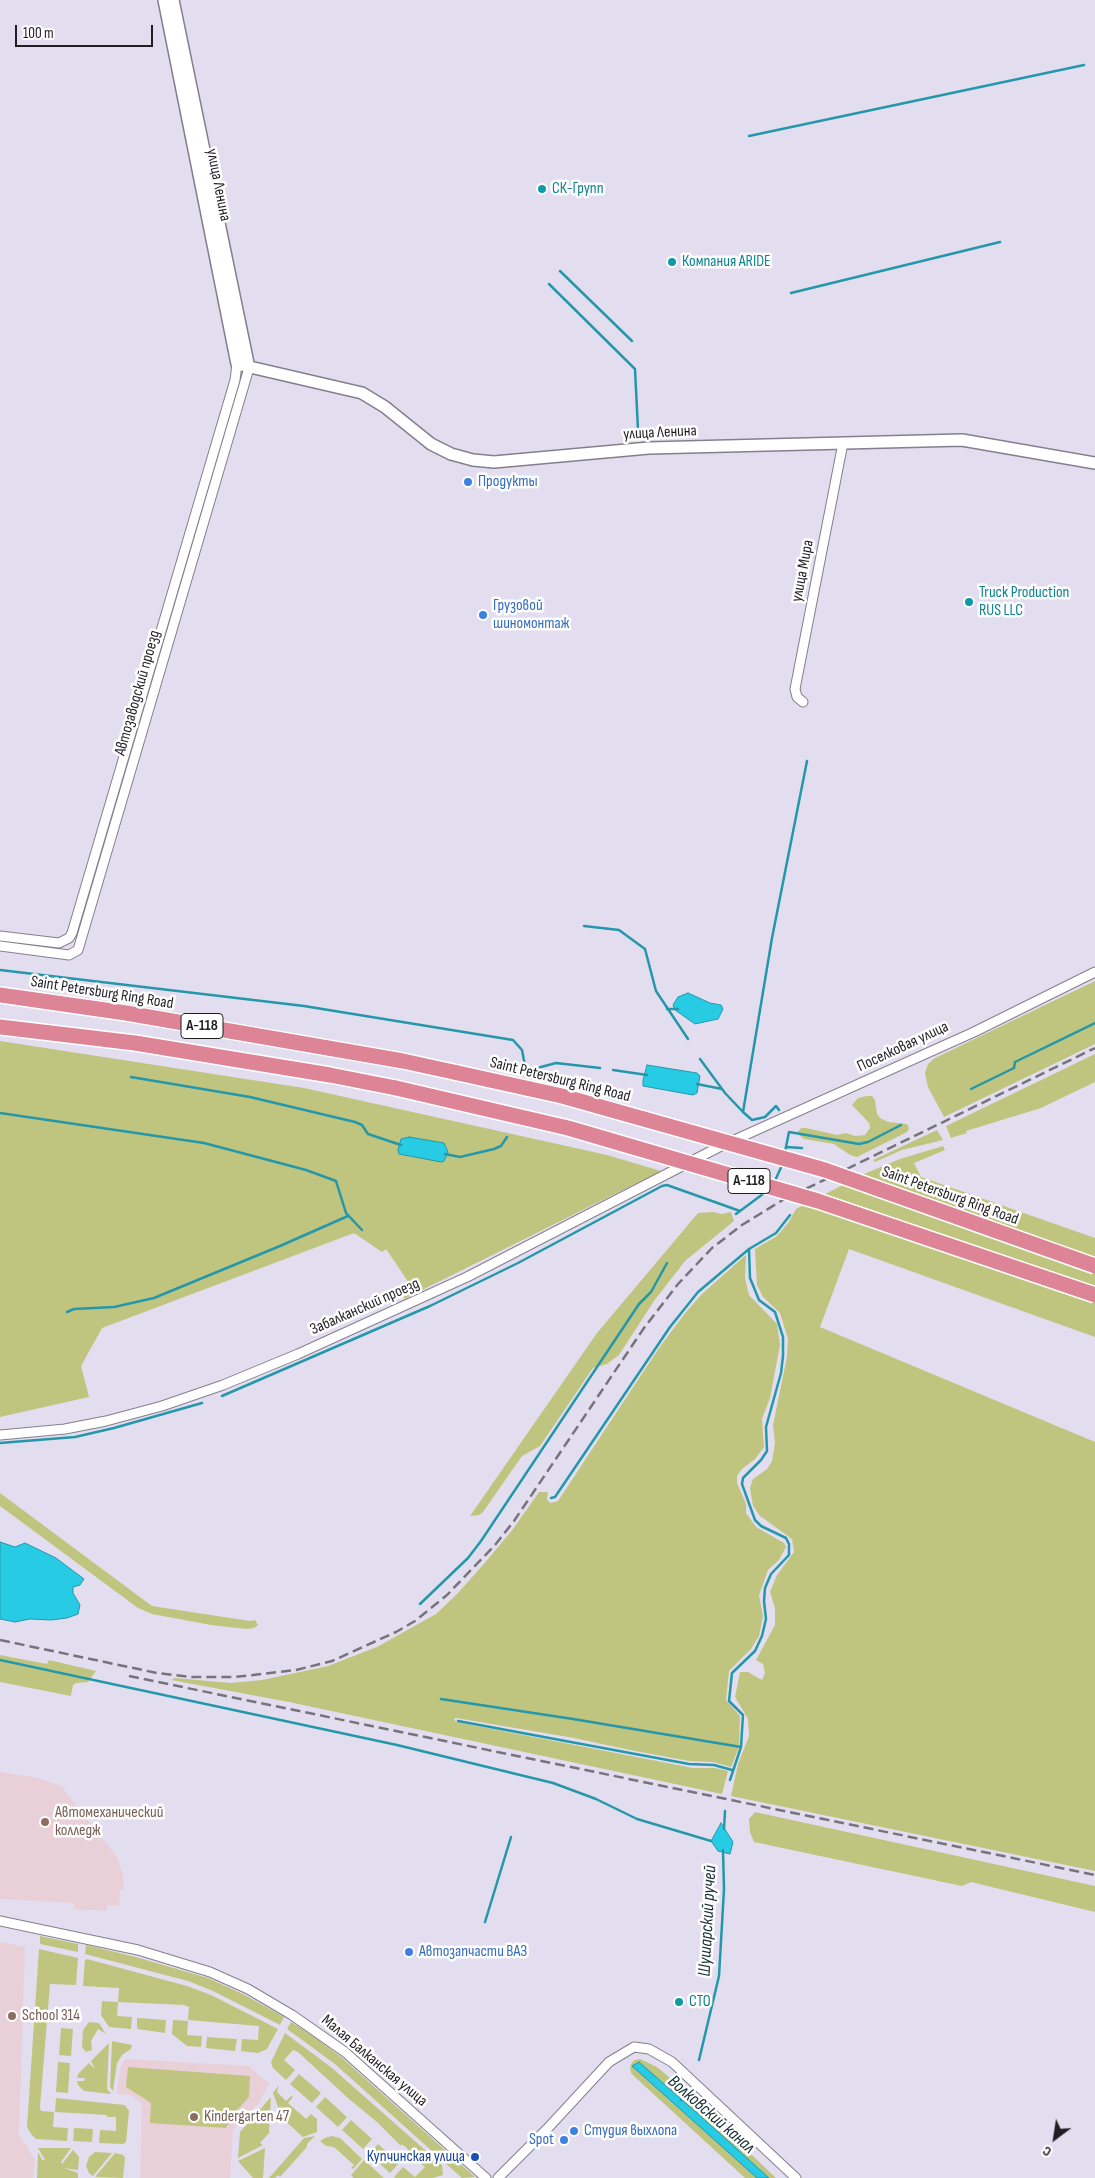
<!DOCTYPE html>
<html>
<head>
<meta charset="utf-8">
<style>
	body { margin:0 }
	#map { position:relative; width:1095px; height:2178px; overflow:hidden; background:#e3deef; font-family:"Sofia Sans Condensed",sans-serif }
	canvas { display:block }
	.north { position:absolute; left:1030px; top:2113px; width:50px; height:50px; -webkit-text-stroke:4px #fff; paint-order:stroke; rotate:211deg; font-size:14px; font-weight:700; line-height:20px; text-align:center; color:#1f1e23 }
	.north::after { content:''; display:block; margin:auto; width:18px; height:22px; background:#1f1e23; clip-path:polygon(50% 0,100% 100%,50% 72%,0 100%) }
	.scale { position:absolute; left:15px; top:25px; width:138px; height:22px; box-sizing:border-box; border:2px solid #1f1e23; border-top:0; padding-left:6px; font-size:15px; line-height:18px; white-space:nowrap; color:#1f1e23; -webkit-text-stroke:4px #fff; paint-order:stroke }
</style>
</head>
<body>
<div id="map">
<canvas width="1095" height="2178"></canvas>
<div class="north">С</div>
<div class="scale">100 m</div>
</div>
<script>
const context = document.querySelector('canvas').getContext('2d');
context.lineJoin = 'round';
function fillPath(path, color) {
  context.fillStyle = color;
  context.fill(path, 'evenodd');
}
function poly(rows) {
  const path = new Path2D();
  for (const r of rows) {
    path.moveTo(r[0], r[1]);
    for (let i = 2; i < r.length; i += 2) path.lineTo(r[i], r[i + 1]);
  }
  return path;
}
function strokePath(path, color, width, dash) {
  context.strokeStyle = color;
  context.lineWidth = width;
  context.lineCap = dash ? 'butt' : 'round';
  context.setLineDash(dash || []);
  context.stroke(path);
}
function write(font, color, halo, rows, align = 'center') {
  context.font = font + ' "Sofia Sans Condensed",sans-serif';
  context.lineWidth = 5;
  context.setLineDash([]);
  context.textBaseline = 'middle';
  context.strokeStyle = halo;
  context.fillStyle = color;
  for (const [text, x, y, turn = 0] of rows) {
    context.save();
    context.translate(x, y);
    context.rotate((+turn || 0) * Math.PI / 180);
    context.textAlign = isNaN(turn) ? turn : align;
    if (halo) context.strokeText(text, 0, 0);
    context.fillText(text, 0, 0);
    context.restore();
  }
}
fillPath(poly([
	[0,1772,38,1778,61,1786,117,1857,123,1875,124,1890,120,1890,119,1906,107,1905,106,1911,74,1909,74,1903,0,1899],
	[0,1942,25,1947,19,2135,35,2160,33,2178,0,2178],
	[126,2059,248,2066,269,2083,260,2102,233,2129,230,2178,140,2178,142,2104,131,2095,117,2094,120,2067]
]), '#e9d0d8');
fillPath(poly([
	[1095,981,1095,1044,944,1117,928,1087,925,1073,928,1064,935,1058],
	[0,1041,304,1088,607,1155,661,1171,404,1299,407,1280,386,1249,382,1252,354,1233,102,1328,81,1366,89,1397,0,1417],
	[1095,1054,1095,1082,1041,1108,966,1131,967,1133,951,1138,946,1126],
	[867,1096,872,1096,875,1100,877,1114,880,1118,888,1122,907,1124,909,1128,907,1132,857,1157,850,1155,834,1144,804,1139,797,1133,801,1128,806,1128,837,1135,846,1133,855,1136,865,1135,870,1128,869,1123,852,1105,858,1098],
	[937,1130,943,1140,902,1150,875,1162,873,1160],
	[943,1146,945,1150,914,1163,921,1177,1095,1238,1095,1337,849,1249,820,1327,1095,1442,1095,1871,731,1796,738,1764,749,1736,748,1719,735,1697,740,1672,748,1672,762,1680,765,1673,763,1664,756,1660,775,1625,775,1608,770,1592,777,1575,794,1552,792,1539,760,1516,753,1506,750,1488,753,1479,767,1469,772,1461,775,1443,773,1425,787,1357,788,1339,780,1313,763,1297,757,1285,755,1249,777,1236,788,1223,796,1209,864,1174,900,1159],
	[713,1212,722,1214,731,1212,734,1221,685,1261,654,1301,619,1355,607,1364,593,1368,540,1446,522,1456,483,1512,479,1515,470,1516,597,1333,698,1213],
	[746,1255,745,1278,749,1295,777,1324,780,1345,770,1398,762,1419,764,1447,755,1459,742,1469,737,1476,737,1483,746,1504,746,1513,756,1527,784,1543,786,1547,779,1560,768,1570,759,1595,763,1616,759,1636,751,1649,729,1671,726,1700,740,1716,739,1747,731,1767,713,1762,689,1761,635,1751,574,1738,456,1718,454,1719,456,1722,693,1768,715,1768,728,1771,722,1794,289,1702,171,1680,175,1678,231,1683,262,1680,328,1666,377,1647,436,1614,457,1594,483,1565,513,1529,539,1492,548,1492,547,1499,550,1503,558,1501,659,1348,686,1312,702,1294],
	[0,1493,152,1606,250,1621,255,1620,258,1625,254,1628,247,1629,211,1625,152,1614,138,1608,0,1506],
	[0,1655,47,1664,49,1660,96,1671,88,1682,76,1683,73,1685,71,1696,0,1682],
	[755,1812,1095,1886,1095,1912,971,1882,962,1886,754,1842,750,1832,749,1819],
	[40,1936,78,1944,78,1952,40,1944],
	[86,1945,136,1957,208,1978,245,1995,284,2017,280,2025,213,1991,188,1981,85,1954],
	[39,1949,78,1958,76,1985,50,1984,40,2107,41,2111,54,2112,53,2127,68,2128,67,2141,36,2139,31,2134,27,2127],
	[87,1959,187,1986,211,1995,278,2029,267,2049,258,2053,241,2051,242,2039,258,2040,259,2026,188,2020,189,2007,184,2005,118,2002,119,1988,83,1986,85,1960],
	[102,2001,118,2002,117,2016,132,2017,131,2029,109,2027,101,2015],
	[137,2018,166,2020,165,2033,137,2029],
	[173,2020,188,2021,187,2035,202,2036,201,2047,187,2046,172,2034],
	[89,2022,99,2023,106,2034,98,2029,91,2041,92,2050,86,2052,82,2047,83,2030],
	[291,2022,313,2036,341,2057,475,2177,462,2178,335,2064,287,2029],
	[61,2028,73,2029,71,2056,59,2055],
	[285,2033,332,2068,442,2165,443,2175,433,2178,396,2178,394,2177,403,2167,415,2177,425,2167,421,2164,422,2162,402,2144,401,2146,377,2122,349,2099,298,2052,293,2050,284,2060,295,2070,286,2080,273,2068,271,2062],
	[207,2037,237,2039,235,2051,206,2048],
	[112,2041,132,2045,131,2049,122,2055,117,2063,113,2091,110,2087],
	[109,2043,107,2089,111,2094,84,2091,78,2085,77,2081,84,2081,85,2078,77,2078,78,2074,89,2063,95,2069,91,2061],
	[640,2059,657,2067,682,2088,776,2178,769,2178,633,2065,757,2178,745,2178,636,2078,631,2073,630,2066,634,2060],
	[58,2062,70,2063,68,2093,56,2092],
	[128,2067,250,2076,249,2097,237,2110,226,2128,150,2123,151,2103,126,2087],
	[299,2074,321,2093,312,2103,290,2084],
	[279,2085,277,2092,286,2101,291,2096,293,2097,288,2103,306,2119,311,2114,317,2119,317,2132,303,2137,282,2118,273,2093],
	[271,2097,269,2133,260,2143,263,2145,238,2158,240,2132],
	[325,2097,347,2117,338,2127,316,2107],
	[56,2098,125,2105,129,2111,126,2142,123,2144,99,2143,100,2130,116,2131,116,2117,107,2117,107,2115,55,2112],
	[351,2120,372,2139,363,2149,342,2130],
	[74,2128,93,2129,92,2142,73,2141],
	[315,2136,307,2144,307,2147,280,2177,278,2175,275,2178,269,2178,304,2138],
	[332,2136,340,2138,362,2159,353,2169,351,2168,354,2165,334,2147,326,2146,320,2141,325,2138],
	[378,2144,399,2163,390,2173,369,2154],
	[38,2148,71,2148,61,2162,62,2164,73,2150,79,2157,78,2170,64,2168,78,2173,78,2178,37,2178,38,2152,42,2160,45,2160],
	[265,2148,263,2178,253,2178,238,2161],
	[95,2152,112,2153,93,2176,89,2173,86,2166,89,2157],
	[115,2153,123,2155,125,2158,123,2178,95,2177],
	[364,2160,384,2178,354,2178,351,2175]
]), '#bfc57e');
const water = poly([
	[688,993,710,1003,721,1005,723,1009,718,1019,695,1024,675,1010,673,1005,678,997,688,993],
	[647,1065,697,1073,700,1076,697,1093,693,1095,643,1086,643,1080,647,1065],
	[409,1137,444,1143,448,1152,444,1161,441,1162,399,1154,398,1150,401,1139,409,1137],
	[0,1542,15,1547,25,1543,56,1558,84,1579,80,1585,73,1587,73,1593,80,1605,78,1614,67,1618,51,1620,30,1619,15,1622,0,1619,0,1542],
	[721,1823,733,1842,730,1854,718,1851,711,1841,721,1823],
	[639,2062,697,2113,769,2178,757,2178,632,2066,639,2062]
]);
fillPath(water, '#28cbe4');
strokePath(water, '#2597aa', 1);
strokePath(poly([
	[749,136,1084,65],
	[560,271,632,341],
	[549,284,635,369,638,430],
	[791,293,1000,242],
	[584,926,619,930,645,949,656,991,688,1039],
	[0,970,304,1006,513,1040,522,1050,526,1071,556,1063,600,1068],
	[667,1009,678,1009],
	[700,1059,725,1093,743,1112,772,938,807,761],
	[613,1070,647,1075],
	[131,1077,250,1097,355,1122,362,1125,368,1134,401,1145],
	[697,1084,722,1089],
	[971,1089,1014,1068,1015,1062,1095,1023],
	[743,1112,752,1120,765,1117,776,1106,779,1110],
	[0,1113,204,1143,306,1170,336,1181,346,1213,362,1230],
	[786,1147,802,1148],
	[785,1152,789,1132,859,1144,868,1142,901,1125],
	[445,1154,460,1157,494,1149,501,1146,507,1137],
	[774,1183,783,1163],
	[736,1214,767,1191],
	[67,1312,74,1309,114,1307,154,1298,280,1246,348,1216],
	[222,1396,430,1306,518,1263,662,1186,667,1185,740,1211],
	[0,1443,75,1437,114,1428,202,1403],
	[551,1498,555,1497,670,1327,698,1292,749,1249],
	[420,1604,468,1558,481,1541,639,1304,651,1292,667,1263],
	[0,1660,397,1745,553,1783,596,1799,637,1819,711,1841],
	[441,1699,573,1719,741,1747],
	[458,1721,689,1764,714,1765,732,1770],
	[730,1780,741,1747,743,1715,729,1701,732,1673,755,1651,762,1636,766,1619,764,1601,765,1588,771,1574,789,1555,789,1544,786,1538,761,1526,755,1520,742,1484,743,1478,761,1460,767,1451,766,1427,781,1373,783,1356,783,1337,775,1312,759,1300,750,1278,749,1249,776,1233,790,1215],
	[724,1829,725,1811],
	[485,1922,511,1837],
	[699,2060,719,1976,724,1889,723,1850],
	[681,2100,684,2085]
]), '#2597aa', 2.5);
const street = poly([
	[803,702,797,697,795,689,843,443],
	[0,936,59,943,69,938,72,933,235,380,237,364],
	[0,946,69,955,78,950,249,368],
	[0,1435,65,1429,106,1421,162,1406,223,1385,298,1354,467,1277,721,1146,974,1032,1095,972],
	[0,1921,138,1950,210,1972,248,1989,292,2015,345,2052,486,2178],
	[498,2178,547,2129,609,2062,634,2047,649,2049,672,2062,796,2178]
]);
const secondary = poly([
	[164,0,237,364,362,393,385,407,431,444,451,454,473,460,494,462,649,448,962,440,1095,463],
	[173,0,249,368]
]);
const highway = poly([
	[0,995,126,1013,403,1061,458,1073],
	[0,1027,135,1043,330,1075,396,1088]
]);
strokePath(street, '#837f8e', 11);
strokePath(secondary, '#837f8e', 14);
strokePath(highway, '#fff', 18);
strokePath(street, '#fff', 9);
strokePath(secondary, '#fff', 11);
strokePath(highway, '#dd8597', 15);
strokePath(poly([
	[0,1640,157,1673,190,1677,235,1677,296,1670,332,1661,396,1632,415,1621,447,1595,495,1545,514,1521,644,1328,678,1284,712,1248,742,1225,781,1201,1095,1048],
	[129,1676,1095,1875]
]), '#76737d', 2.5, [10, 5]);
const highwayBridge = poly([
	[458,1073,562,1096,825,1170,1095,1266],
	[396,1088,568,1128,818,1201,1095,1295]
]);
strokePath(highwayBridge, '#fff', 18, []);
strokePath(highwayBridge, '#dd8597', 15);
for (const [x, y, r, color] of [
	[542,189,5,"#0f9aa8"],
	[672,262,5,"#0f9aa8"],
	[468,482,5,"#3f7fe0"],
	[969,602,5,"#0f9aa8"],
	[483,615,5,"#3f7fe0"],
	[45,1822,5,"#8d6e63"],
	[409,1952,5,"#3f7fe0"],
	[679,2002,5,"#0f9aa8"],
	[12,2016,5,"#8d6e63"],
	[194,2117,5,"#8d6e63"],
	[574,2131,5,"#3f7fe0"],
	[564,2140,5,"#3f7fe0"],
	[475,2157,5,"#1a4fb4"]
]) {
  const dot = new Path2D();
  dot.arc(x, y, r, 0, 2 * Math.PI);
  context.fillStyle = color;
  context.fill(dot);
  strokePath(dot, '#fff', 2);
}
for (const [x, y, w] of [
	[202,1026,42],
	[749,1181,42]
]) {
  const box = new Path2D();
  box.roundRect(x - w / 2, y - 12.5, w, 25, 4);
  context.fillStyle = '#fff';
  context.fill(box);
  strokePath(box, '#1f1e23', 1);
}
write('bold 15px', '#1f1e23', null, [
	["А-118",202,1026],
	["А-118",749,1181]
]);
write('16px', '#1f1e23', '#fff', [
	["улица Ленина",218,185,79],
	["улица Ленина",660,433,-3],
	["улица Мира",803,571,-79],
	["Автозаводский проезд",138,693,-74],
	["Saint Petersburg Ring Road",102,993,9],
	["Поселковая улица",903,1047,-25],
	["Saint Petersburg Ring Road",560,1080,14],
	["Saint Petersburg Ring Road",950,1196,20],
	["Забалканский проезд",365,1307,-24],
	["Малая Балканская улица",374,2061,40]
]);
write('16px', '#0d838f', '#fff', [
	["СК-Групп",552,189],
	["Компания ARIDE",682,262],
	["Truck Production",979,593],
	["RUS LLC",979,611],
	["СТО",689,2002]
], 'left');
write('16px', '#366cbe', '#fff', [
	["Продукты",478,482],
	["Грузовой",493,606],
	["шиномонтаж",493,624],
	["Автозапчасти ВАЗ",419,1952],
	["Студия выхлопа",584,2131],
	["Spot",554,2140,"right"]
], 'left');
write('16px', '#785e54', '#fff', [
	["Автомеханический",55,1813],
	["колледж",55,1831],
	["School 314",22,2016],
	["Kindergarten 47",204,2117]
], 'left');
write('16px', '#164399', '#fff', [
	["Купчинская улица",465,2157]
], 'right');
write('italic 18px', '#152d32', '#fff', [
	["Шушарский ручей",708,1921,-87],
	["Волковский канал",711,2115,41]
]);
</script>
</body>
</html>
